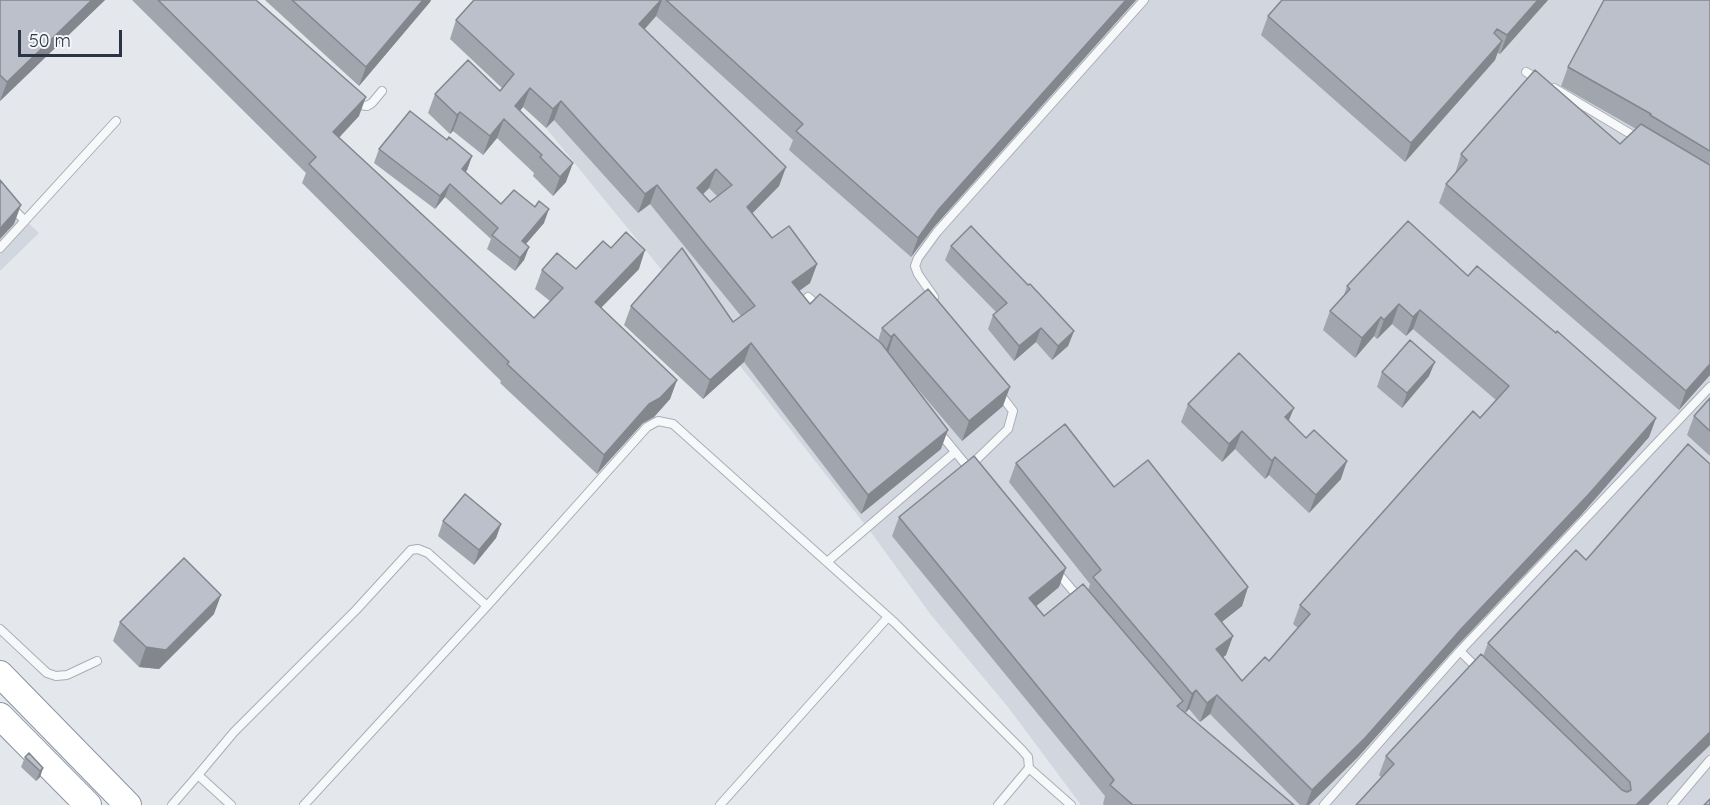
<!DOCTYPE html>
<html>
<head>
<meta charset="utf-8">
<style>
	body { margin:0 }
	#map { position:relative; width:1710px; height:805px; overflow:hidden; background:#e4e7ec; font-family:Quicksand,sans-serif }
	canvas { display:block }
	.scale { position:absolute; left:18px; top:30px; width:104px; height:27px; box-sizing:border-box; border:3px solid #2b3445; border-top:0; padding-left:8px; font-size:18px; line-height:21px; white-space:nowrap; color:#2b3445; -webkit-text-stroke:4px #f4f6f9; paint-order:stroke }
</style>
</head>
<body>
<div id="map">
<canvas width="1710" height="805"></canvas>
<div class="scale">50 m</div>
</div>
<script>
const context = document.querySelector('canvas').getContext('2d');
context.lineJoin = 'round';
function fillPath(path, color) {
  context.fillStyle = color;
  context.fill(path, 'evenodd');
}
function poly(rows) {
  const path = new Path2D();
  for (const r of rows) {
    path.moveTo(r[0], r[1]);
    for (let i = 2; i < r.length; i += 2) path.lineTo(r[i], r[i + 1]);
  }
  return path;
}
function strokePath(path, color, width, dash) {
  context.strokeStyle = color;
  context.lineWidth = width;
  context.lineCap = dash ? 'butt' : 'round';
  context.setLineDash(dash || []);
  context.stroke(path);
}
fillPath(poly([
	[607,0,1710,0,1710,805,1081,805,1008,707,931,615,873,535,758,388,546,128,633,24],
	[0,196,39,233,0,271]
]), '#d2d6de');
const service = poly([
	[1526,72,1538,79],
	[1554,88,1639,139],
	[354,101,360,105,367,106,372,103,382,91],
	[0,195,25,221],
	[0,248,116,121],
	[808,297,819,307],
	[934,297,918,274,915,266,918,258,937,232,1144,0],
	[939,432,971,471],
	[970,466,1008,429,1013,411,1000,394],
	[827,562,955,452],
	[1057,572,1080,599],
	[0,629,47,673,56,676,67,675,97,661],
	[1460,651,1478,669],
	[1029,768,1071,805],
	[172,805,198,775],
	[231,805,198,775,234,732,356,610,411,550,418,549,428,553,487,606],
	[304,805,487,606,647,427,658,421,673,424,895,623,1022,750,1028,757,1029,768,998,805],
	[720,805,888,617],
	[1324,805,1460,651,1710,387],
	[1672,805,1710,760]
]);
const trunk = poly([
	[0,674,128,805],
	[0,716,88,805]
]);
strokePath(service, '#a9aeb7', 10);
strokePath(trunk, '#8b94a3', 28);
strokePath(service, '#f7f8fa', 8);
strokePath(trunk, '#fff', 26);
fillPath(poly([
	[0,0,105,0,0,101],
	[132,0,256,0,359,116,339,138,534,318,550,301,535,289,542,270,576,269,611,248,639,269,601,308,677,380,670,399,654,417,643,423,597,474,500,383,501,381,302,183,306,173],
	[265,0,431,0,430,2,359,86],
	[474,0,1136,0,933,228,911,257,789,150,793,140,656,16,644,30,786,167,779,186,752,213,772,238,817,264,810,283,799,291,810,304,878,341,882,328,928,289,1003,406,962,441,893,360,941,449,861,514,744,362,703,399,624,325,631,306,733,322,741,316,650,204,638,213,554,120,546,128,523,107,520,111,566,182,553,196,533,176,534,173,497,138,483,155,453,131,450,134,428,113,435,94,500,91,502,88,450,39,456,20],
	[709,188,718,197,710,202,703,194],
	[1282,0,1548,0,1500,54,1497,53,1495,60,1405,162,1261,35,1268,16],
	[1710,0,1710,375,1679,410,1439,203,1446,184,1455,174,1461,154,1620,144,1636,129,1561,86,1568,67,1611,1],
	[447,140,472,156,467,170,466,172,501,204,544,223,526,244,529,247,524,260,515,271,487,249,491,239,445,197,435,209,374,163,379,149],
	[951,246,1074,331,1068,346,1052,360,1036,342,1014,361,988,329,993,315,996,312,945,260],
	[1468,276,1656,418,1649,437,1581,515,1456,647,1358,757,1309,805,1300,805,1210,714,1200,722,1189,709,1185,713,1180,707,1180,709,1294,805,1104,805,1103,804,1105,796,892,536,899,517,1059,587,1036,606,1044,616,1088,590,1090,584,1009,482,1016,463,1114,487,1248,587,1242,606,1221,622,1233,636,1226,655,1223,657,1242,681,1269,661,1298,628,1293,624,1300,605,1480,418,1496,400,1413,329,1406,336,1392,324,1377,339,1374,336,1355,358,1323,330,1330,311,1344,295,1347,286],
	[1382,372,1429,376,1402,408,1377,387],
	[1710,398,1710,456,1687,435,1694,416],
	[1188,404,1289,421,1341,479,1309,513,1269,475,1265,479,1235,449,1222,462,1181,422],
	[1710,464,1710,745,1648,805,1356,805,1381,777,1379,775,1386,756,1483,656,1488,643,1586,560],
	[443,521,501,524,496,538,474,565,438,536],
	[214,614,159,669,139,667,113,641,120,622],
	[25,757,43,768,40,777,36,781,21,767]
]), '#a1a5ae');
fillPath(poly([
	[92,0,105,0,0,101,7,82],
	[423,0,431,0,430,2,359,86,366,67],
	[661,0,662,0,656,16,632,43,639,24],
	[1126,0,1136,0,933,228,911,257,918,238,939,209],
	[1538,0,1548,0,1500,54,1507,35],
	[1502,41,1495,60,1405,162,1411,143],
	[530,88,523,107,508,125,515,106],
	[366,97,359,116,326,151,333,132],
	[561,101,554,120,546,128,553,109],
	[460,112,453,131,450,134,457,115],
	[504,119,497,138,483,155,490,136],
	[472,156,467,170,457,182,462,169],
	[573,163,566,182,553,196,560,177],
	[786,167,779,186,740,226,747,207],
	[716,169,709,188,690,207,697,188],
	[450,184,445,197,435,209,440,196],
	[657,185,650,204,638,213,645,194],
	[21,205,14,224,0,239,0,230,3,225],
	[549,209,544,223,517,254,522,241],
	[529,247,524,260,515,271,520,258],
	[645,250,639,269,588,321,595,302],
	[817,264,810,283,785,301,792,282],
	[1399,304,1392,324,1377,339,1384,320],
	[1420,310,1413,329,1406,336,1413,317],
	[1381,317,1374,336,1355,358,1362,338],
	[1041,328,1036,342,1014,361,1019,346],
	[1074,331,1068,346,1052,360,1058,346],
	[894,334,888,353,884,356,891,337],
	[751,343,744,362,703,399,710,380],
	[1435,362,1429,376,1402,408,1407,393],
	[1710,364,1710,375,1679,410,1686,391],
	[677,380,670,399,654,417,643,423,597,474,604,455,649,404],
	[1010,387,1003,406,962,441,969,421],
	[1294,408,1287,425,1285,417],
	[1656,418,1649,437,1581,515,1456,647,1358,757,1309,805,1306,805,1312,790],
	[948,430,941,449,861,514,868,495],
	[1242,431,1235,449,1222,462,1229,444],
	[1275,457,1269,475,1265,479,1272,461],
	[1347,461,1341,479,1309,513,1316,495],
	[501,524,496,538,474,565,479,550],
	[1066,568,1059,587,1022,618,1029,598],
	[1248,587,1242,606,1208,633,1215,614],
	[221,595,214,614,159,669,139,667,146,647],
	[1233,636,1226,655,1209,668,1216,649],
	[1196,690,1189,709,1185,713,1192,694],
	[1217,695,1210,714,1200,722,1207,703],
	[1710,732,1710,745,1648,805,1636,805],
	[43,768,40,777,36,781,40,771]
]), '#83868d');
const building = poly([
	[0,0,92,0,7,82,0,75,0,0],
	[158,0,256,0,366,97,333,132,534,318,563,288,542,270,557,253,576,269,603,241,611,248,626,232,645,250,595,302,677,380,660,398,649,404,604,455,507,364,509,362,309,164,316,157,158,0],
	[292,0,423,0,366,67,292,0],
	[474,0,661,0,639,24,786,167,747,207,772,238,789,226,817,264,792,282,810,304,820,294,881,343,948,430,868,495,751,343,710,380,631,306,682,248,733,322,755,306,657,185,645,194,561,101,553,109,530,88,515,106,573,163,560,177,540,157,542,155,504,119,490,136,460,112,457,115,435,94,468,60,500,91,514,74,456,20,474,0],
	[716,169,732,185,710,202,697,188,716,169],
	[666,0,1126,0,939,209,918,238,796,131,803,124,666,0],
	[1282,0,1538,0,1507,35,1497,29,1494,33,1502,41,1411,143,1268,16,1282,0],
	[1604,0,1710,0,1710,151,1650,115,1651,114,1568,67,1604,0],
	[1535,70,1620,144,1641,124,1710,165,1710,364,1686,391,1446,184,1467,160,1461,154,1535,70],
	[410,111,447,140,449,137,472,156,462,169,501,204,514,190,535,207,539,201,549,209,522,241,529,247,520,258,492,235,498,228,450,184,440,196,379,149,410,111],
	[0,180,21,205,3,225,0,230,0,180],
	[1408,221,1468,276,1477,266,1556,333,1557,331,1656,418,1588,495,1462,628,1365,738,1312,790,1217,695,1207,703,1196,690,1192,694,1093,577,1101,570,1016,463,1065,424,1114,487,1148,460,1248,587,1215,614,1233,636,1216,649,1242,681,1265,657,1269,661,1310,614,1300,605,1473,411,1480,418,1509,386,1420,310,1413,317,1399,304,1384,320,1381,317,1362,338,1330,311,1350,289,1347,286,1408,221],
	[971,226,1028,285,1030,284,1074,331,1058,346,1041,328,1019,346,993,315,1007,303,951,246,971,226],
	[928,289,1010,387,969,421,894,334,891,337,882,328,928,289],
	[1410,340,1435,362,1407,393,1382,372,1410,340],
	[1239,353,1294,408,1285,417,1306,438,1314,430,1347,461,1316,495,1275,457,1272,461,1242,431,1229,444,1188,404,1239,353],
	[1710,398,1710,431,1694,416,1710,398],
	[1688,444,1710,464,1710,732,1637,804,1638,805,1356,805,1394,764,1386,756,1481,654,1622,790,1627,792,1631,790,1630,782,1488,643,1576,550,1586,560,1688,444],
	[974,456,1066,568,1029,598,1044,616,1083,584,1183,701,1177,706,1294,805,1133,805,1110,785,1114,780,899,517,974,456],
	[465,494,501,524,479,550,443,521,465,494],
	[184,558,221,595,166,650,146,647,120,622,184,558],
	[29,753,43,768,40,771,25,757,29,753],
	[1710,799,1710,805,1704,805,1710,799]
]);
fillPath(building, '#bbc0ca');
strokePath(building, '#83868d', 1.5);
</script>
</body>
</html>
